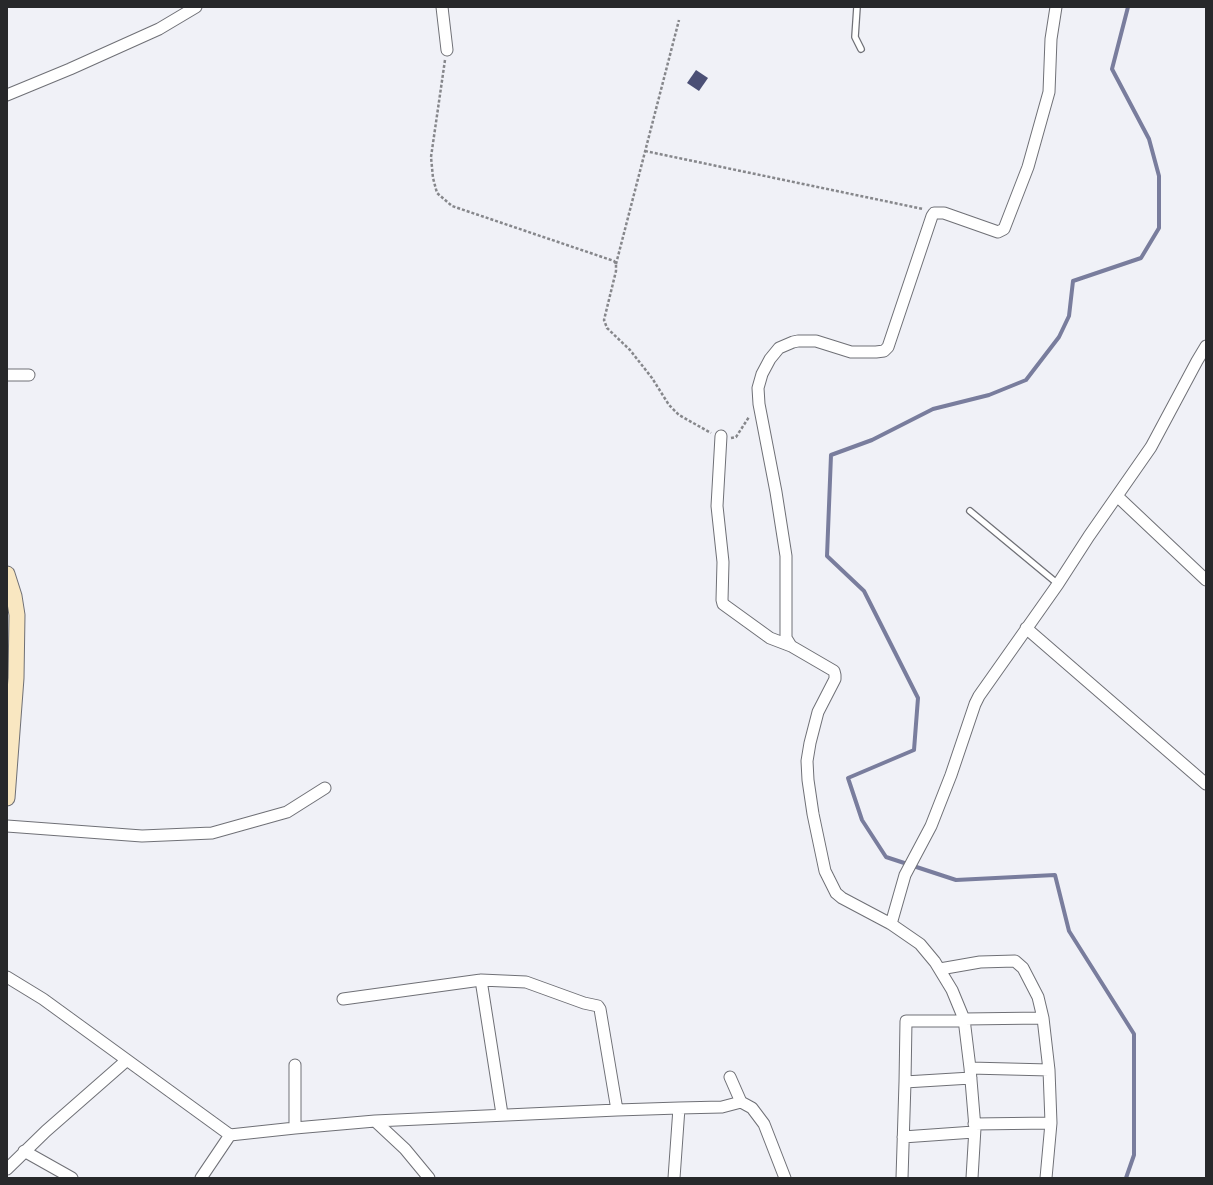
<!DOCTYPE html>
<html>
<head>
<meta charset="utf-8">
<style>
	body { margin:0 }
	#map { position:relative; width:1213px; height:1185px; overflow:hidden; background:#f0f1f7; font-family:Merriweather,serif }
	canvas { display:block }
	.frame { position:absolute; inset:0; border:8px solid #27282a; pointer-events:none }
</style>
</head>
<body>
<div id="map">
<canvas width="1213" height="1185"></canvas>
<div class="frame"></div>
</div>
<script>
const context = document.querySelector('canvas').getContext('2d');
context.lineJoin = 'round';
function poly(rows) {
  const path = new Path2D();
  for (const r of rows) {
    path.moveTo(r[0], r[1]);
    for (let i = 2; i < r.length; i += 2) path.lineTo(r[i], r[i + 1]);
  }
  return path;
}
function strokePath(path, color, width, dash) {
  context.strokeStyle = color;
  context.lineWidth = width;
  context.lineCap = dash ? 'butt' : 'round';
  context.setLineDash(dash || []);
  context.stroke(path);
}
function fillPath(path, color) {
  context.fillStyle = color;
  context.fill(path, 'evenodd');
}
strokePath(poly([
	[1126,1178,1134,1155,1134,1034,1069,931,1055,875,956,880,886,857,862,820,848,778,914,750,918,698,864,591,827,556,831,455,872,440,933,409,989,395,1026,380,1059,337,1069,316,1073,281,1141,258,1159,228,1159,176,1149,139,1112,69,1128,7]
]), '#797d9d', 4);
fillPath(poly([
	[696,70,708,78,699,91,687,83]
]), '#4b4f75');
const lane = poly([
	[857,7,855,37,861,49],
	[970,511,1058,584]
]);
const street = poly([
	[442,7,447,50],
	[7,95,70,69,159,29,196,7],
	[7,375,29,375],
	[721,436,717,506,723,562,722,600,723,604,770,638,791,646],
	[1117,496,1206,580],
	[1026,628,1206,784],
	[7,826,142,836,212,833,287,812,325,788],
	[891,924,905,875,931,826,951,775,975,704,979,696,1058,584,1089,536,1151,447,1197,361,1206,346],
	[940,969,980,962,1015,961,1023,968,1038,997,1043,1018,1049,1070,1051,1123,1046,1178],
	[7,977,43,999,230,1135,295,1128,375,1121,405,1149,429,1178],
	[343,999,481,980],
	[964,1019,1043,1018],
	[295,1065,295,1128],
	[970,1068,1049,1070],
	[730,1077,741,1102],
	[905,1082,906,1021,964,1021],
	[679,1108,722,1107,741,1102,752,1108,764,1124,785,1178],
	[502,1114,481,980,526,982,584,1003,598,1006,600,1009,617,1110],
	[375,1121,617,1110,679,1108,674,1178],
	[974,1124,1051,1123],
	[903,1137,974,1132],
	[24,1151,72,1178],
	[7,1169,46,1131,127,1060],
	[201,1178,230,1135],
	[902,1178,905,1082,971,1078],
	[972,1178,975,1128,970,1068,964,1019,952,990,935,962,920,944,891,924,842,898,836,893,825,871,813,814,808,780,807,761,810,743,818,712,835,679,835,675,834,671,791,646,786,638,786,556,776,492,759,404,758,388,762,374,770,359,779,348,793,342,798,341,816,341,851,352,876,352,884,351,888,347,932,216,934,213,944,213,998,232,1004,229,1028,167,1049,92,1051,39,1056,7]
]);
const secondary = poly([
	[7,574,14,596,17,615,16,678,7,798]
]);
strokePath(lane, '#6f7076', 8);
strokePath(street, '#6f7076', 13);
strokePath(secondary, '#6f7076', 17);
strokePath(poly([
	[445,60,431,157,433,178,437,193,452,206,614,261,616,264,616,271,604,320,607,328,630,350,652,378,669,405,679,415,711,433],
	[645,151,923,209],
	[616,264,679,20],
	[731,438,736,437,749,417]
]), '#86878b', 2.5, [3, 2]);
strokePath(lane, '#fff', 5.5);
strokePath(street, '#fff', 11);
strokePath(secondary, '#f9e7c1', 15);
</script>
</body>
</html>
